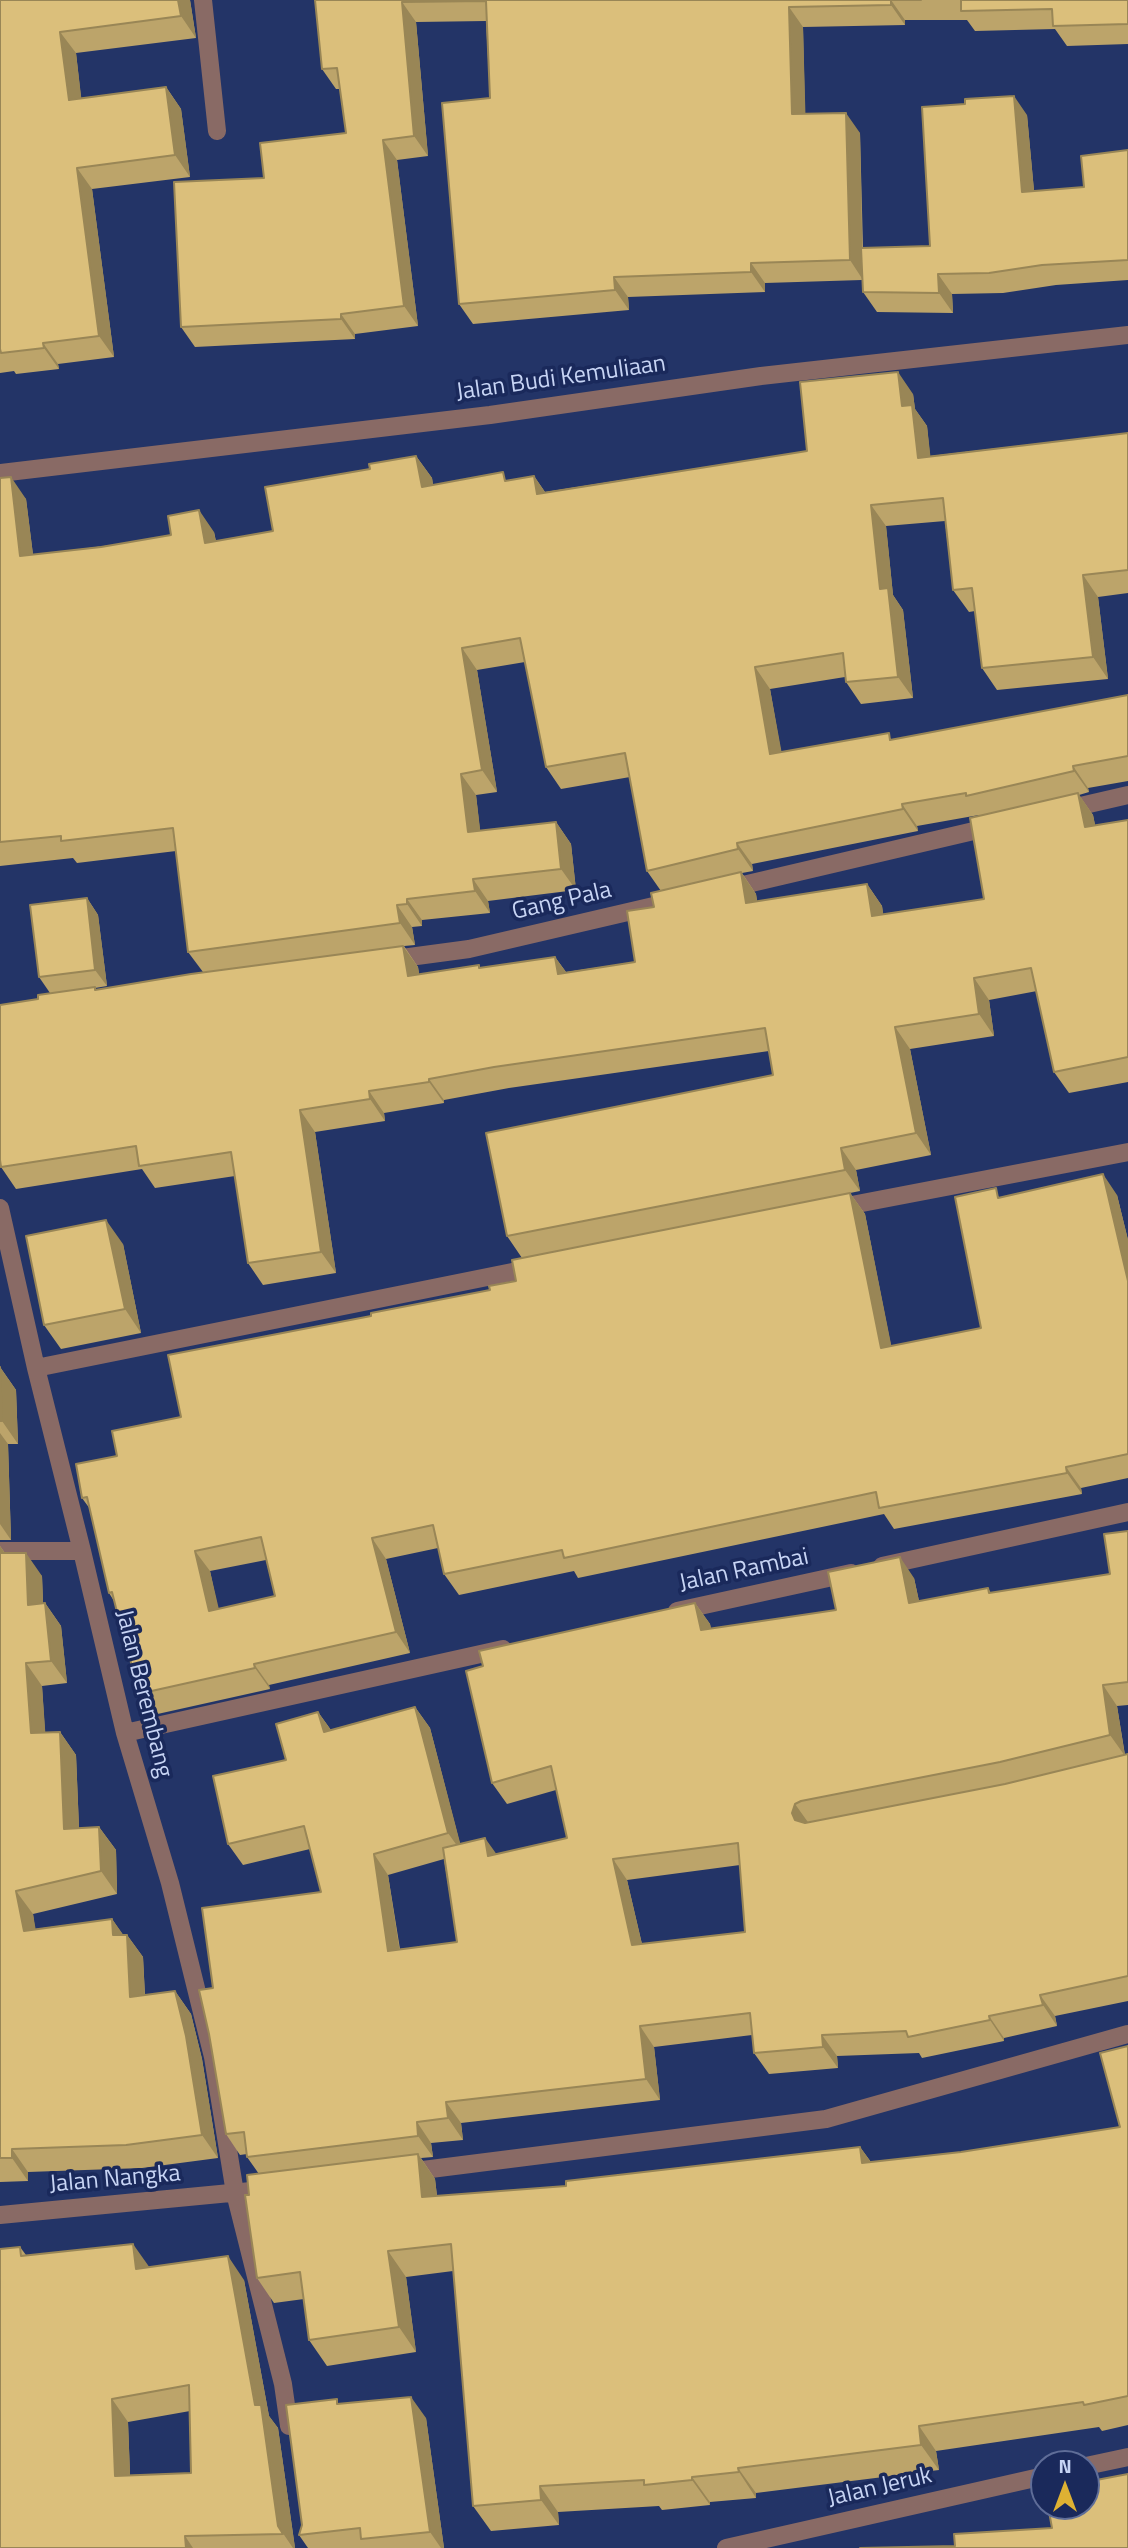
<!DOCTYPE html>
<html>
<head>
<meta charset="utf-8">
<style>
	body { margin:0 }
	#map { position:relative; width:1128px; height:2548px; overflow:hidden; background:#233467; font-family:"Titillium Web",sans-serif }
	canvas { display:block }
	.north { position:absolute; left:1030px; top:2450px; width:70px; height:70px; box-sizing:border-box; background:#1a295b; border:2px solid #5f6d98; border-radius:50%; rotate:0deg; font-size:19px; font-weight:700; line-height:28px; text-align:center; color:#c7d4f4 }
	.north::after { content:''; display:block; margin:auto; width:24px; height:32px; background:#deb133; clip-path:polygon(50% 0,100% 100%,50% 72%,0 100%) }
</style>
</head>
<body>
<div id="map">
<canvas width="1128" height="2548"></canvas>
<div class="north">N</div>
</div>
<script>
const context = document.querySelector('canvas').getContext('2d');
context.lineJoin = 'round';
function poly(rows) {
  const path = new Path2D();
  for (const r of rows) {
    path.moveTo(r[0], r[1]);
    for (let i = 2; i < r.length; i += 2) path.lineTo(r[i], r[i + 1]);
  }
  return path;
}
function strokePath(path, color, width, dash) {
  context.strokeStyle = color;
  context.lineWidth = width;
  context.lineCap = dash ? 'butt' : 'round';
  context.setLineDash(dash || []);
  context.stroke(path);
}
function fillPath(path, color) {
  context.fillStyle = color;
  context.fill(path, 'evenodd');
}
function write(font, color, halo, rows, align = 'center') {
  context.font = font + ' "Titillium Web",sans-serif';
  context.lineWidth = 7;
  context.setLineDash([]);
  context.textBaseline = 'middle';
  context.strokeStyle = halo;
  context.fillStyle = color;
  for (const [text, x, y, turn = 0] of rows) {
    context.save();
    context.translate(x, y);
    context.rotate((+turn || 0) * Math.PI / 180);
    context.textAlign = isNaN(turn) ? turn : align;
    if (halo) context.strokeText(text, 0, 0);
    context.fillText(text, 0, 0);
    context.restore();
  }
}
strokePath(poly([
	[203,0,217,131],
	[0,473,490,415,761,376,1128,335],
	[1063,810,1128,795],
	[726,889,995,826],
	[387,960,469,949,675,901],
	[0,1208,36,1368,82,1551,125,1733,170,1883,213,2057,235,2193,283,2384,289,2426],
	[836,1208,1128,1152],
	[36,1368,537,1267],
	[0,1551,82,1551],
	[882,1566,1128,1512],
	[677,1611,851,1573],
	[125,1733,503,1649],
	[407,2172,826,2119,1128,2034],
	[0,2215,272,2189],
	[1086,2466,1128,2457],
	[726,2548,1044,2476]
]), '#896a65', 18);
fillPath(poly([
	[0,0,190,0,196,38,76,53,81,98,166,87,181,109,190,177,92,189,114,357,58,364,59,369,16,374,14,371,0,373],
	[315,0,1128,0,1128,44,1067,46,1055,29,975,31,967,20,905,20,905,25,803,27,805,114,860,133,863,248,930,246,1027,115,1034,191,1084,187,1128,150,1128,280,1056,285,1003,293,952,294,953,313,877,312,863,292,862,280,765,283,765,292,628,297,629,310,473,324,459,304,490,98,486,21,416,22,428,156,397,160,418,326,355,334,355,339,195,347,181,327,264,178,346,133,340,89,336,89,322,69],
	[913,394,915,409,927,426,930,456,1128,433,1128,593,1098,597,1108,679,997,690,982,668,975,611,969,612,953,590,945,521,886,526,893,595,903,610,913,698,861,704,846,682,845,677,770,689,781,752,894,740,1128,695,1128,781,1088,788,1089,792,1079,795,1093,815,1095,825,1128,820,1128,1082,1069,1093,1054,1072,1037,991,989,1000,994,1036,910,1049,931,1155,856,1170,860,1191,850,1193,865,1214,891,1346,981,1328,1003,1197,1117,1195,1128,1240,1128,1478,1081,1488,1082,1494,894,1529,884,1514,578,1578,574,1571,459,1595,444,1574,438,1548,386,1559,410,1653,269,1685,270,1689,153,1715,138,1694,124,1633,121,1628,114,1601,109,1593,90,1509,82,1498,117,1456,181,1417,371,1316,490,1290,516,1281,522,1258,507,1236,773,1075,769,1051,509,1088,444,1100,444,1103,384,1113,385,1121,315,1132,336,1273,263,1285,248,1263,235,1176,155,1188,142,1169,16,1189,1,1167,38,999,50,993,39,977,87,898,98,915,107,986,95,988,96,990,203,972,188,952,176,851,77,863,73,858,0,866,0,478,26,499,33,555,214,532,216,541,273,531,370,469,416,456,432,478,433,485,509,481,534,476,545,492,807,451],
	[525,662,546,767,561,789,630,777,647,871,661,891,654,907,635,962,566,972,555,957,481,968,419,974,418,967,404,946,415,945,412,927,422,926,422,920,490,913,488,901,576,890,571,844,556,822,480,831,476,795,497,792,477,670],
	[979,815,984,899,883,914,882,906,867,884,757,901,756,894,742,873,753,871,752,864,918,831,917,826],
	[266,1560,275,1596,218,1609,210,1571],
	[123,1244,141,1333,61,1349,44,1325],
	[0,1367,16,1390,18,1444,8,1444,11,1540,0,1540],
	[1128,1531,1128,1705,1117,1706,1125,1755,1128,1754,1128,2001,1055,2016,1057,2026,1004,2038,1004,2041,922,2058,919,2053,837,2056,838,2068,769,2074,754,2053,752,2035,654,2047,660,2100,461,2123,463,2140,431,2143,433,2157,421,2158,435,2179,437,2196,566,2186,860,2147,871,2162,961,2152,1120,2127,1128,2046,1128,2425,1102,2431,1099,2427,936,2451,939,2470,756,2493,756,2498,710,2502,710,2505,662,2510,659,2506,558,2512,559,2525,491,2531,473,2506,453,2271,406,2277,416,2352,327,2366,309,2340,304,2299,274,2303,257,2278,249,2195,259,2174,247,2157,247,2154,240,2155,226,2134,213,1988,321,1892,310,1849,243,1865,228,1844,318,1712,331,1730,415,1707,430,1728,460,1844,496,1854,567,1838,556,1790,507,1804,492,1783,695,1603,710,1624,711,1629,836,1610,914,1578,919,1601,988,1588,991,1593,1110,1574],
	[444,1859,457,1942,400,1949,388,1875],
	[740,1865,745,1932,642,1944,627,1880],
	[0,1546,5,1553,42,1576,43,1603,45,1603,61,1626,67,1683,42,1686,45,1733,60,1732,76,1755,79,1828,99,1827,116,1850,117,1894,33,1914,35,1929,112,1919,123,1935,127,1935,143,1957,145,1995,175,1991,191,2014,202,2059,218,2158,142,2168,28,2172,28,2181,0,2182],
	[20,2247,26,2255,149,2267,244,2280,269,2416,278,2428,295,2548,0,2548],
	[190,2411,191,2473,130,2475,128,2422],
	[340,2404,426,2418,444,2548,308,2548,299,2535]
]), '#bca46a');
fillPath(poly([
	[178,0,190,0,196,38,181,16],
	[891,0,905,20,905,25,891,5],
	[402,2,416,22,428,156,414,136],
	[789,7,803,27,806,134,792,114],
	[60,32,76,53,84,121,69,100],
	[166,87,181,109,190,177,175,155],
	[1014,96,1027,115,1036,212,1022,192],
	[846,113,860,133,863,280,850,260],
	[383,140,397,160,418,326,404,306],
	[77,168,92,189,114,357,99,336],
	[751,263,765,283,765,292,751,272],
	[938,274,952,294,953,313,939,293],
	[614,277,628,297,629,310,615,290],
	[341,314,355,334,355,339,341,319],
	[43,343,58,364,59,369,44,348],
	[898,372,913,394,915,409,927,426,933,479,918,458,902,406],
	[416,456,432,478,437,509,422,487],
	[534,476,549,498,537,494],
	[11,477,26,499,36,578,20,556],
	[871,505,886,526,893,595,903,610,913,698,898,677,880,589],
	[199,510,214,532,220,564,205,543],
	[1083,575,1098,597,1108,679,1093,657],
	[462,648,477,670,497,792,482,770],
	[755,667,770,689,786,776,770,754],
	[1073,766,1088,788,1089,792,1074,771],
	[461,774,476,795,483,854,468,832],
	[1078,793,1093,815,1100,849,1085,827],
	[902,804,917,826,918,831,903,809],
	[556,822,571,844,576,890,561,869],
	[737,843,752,864,753,871,738,849],
	[741,872,756,894,761,925,746,903],
	[473,879,488,901,490,913,475,891],
	[867,884,882,906,887,937,872,916],
	[87,898,98,915,107,986,95,970],
	[407,899,422,920,422,926,407,904],
	[397,905,412,927,415,945,400,923],
	[403,946,418,967,423,998,408,976],
	[555,957,571,979,558,974],
	[974,978,989,1000,994,1036,979,1014],
	[895,1027,910,1049,931,1155,916,1133],
	[429,1079,444,1100,444,1103,429,1082],
	[369,1091,384,1113,385,1121,370,1099],
	[300,1110,315,1132,336,1273,321,1252],
	[841,1148,856,1170,860,1191,845,1170],
	[1103,1174,1117,1195,1128,1240,1128,1281],
	[850,1193,865,1214,896,1369,881,1348],
	[106,1220,123,1244,141,1333,125,1309],
	[0,1367,16,1390,18,1444,2,1421],
	[0,1433,8,1444,11,1540,0,1524],
	[1066,1467,1081,1488,1082,1494,1067,1473],
	[372,1538,386,1559,410,1653,396,1632],
	[0,1546,11,1562,0,1559],
	[195,1551,210,1571,224,1631,209,1611],
	[26,1553,42,1576,44,1627,28,1605],
	[900,1557,914,1578,924,1624,909,1603],
	[45,1603,61,1626,67,1683,51,1661],
	[695,1603,710,1624,716,1651,701,1630],
	[26,1663,42,1686,47,1756,31,1733],
	[254,1664,269,1685,270,1689,255,1668],
	[1103,1685,1117,1706,1125,1756,1110,1735],
	[415,1707,430,1728,463,1854,448,1833],
	[318,1712,333,1733,324,1732],
	[60,1732,76,1755,80,1852,64,1829],
	[795,1804,810,1825,795,1820,792,1813],
	[99,1827,116,1850,117,1894,101,1871],
	[485,1838,500,1859,488,1856],
	[374,1854,388,1875,403,1972,388,1951],
	[613,1859,627,1880,647,1966,632,1945],
	[16,1891,33,1914,40,1954,24,1931],
	[112,1919,127,1940,127,1935,143,1957,146,2019,130,1997,113,1935],
	[175,1991,191,2014,202,2059,218,2158,202,2135],
	[1040,1995,1055,2016,1057,2026,1043,2005],
	[989,2016,1004,2038,1004,2041,990,2020],
	[640,2026,654,2047,660,2100,646,2079],
	[822,2035,837,2056,838,2068,823,2047],
	[446,2102,461,2123,463,2140,448,2118],
	[417,2122,431,2143,433,2157,418,2136],
	[860,2147,878,2172,862,2163],
	[12,2149,28,2172,28,2181,12,2158],
	[418,2154,435,2179,440,2222,422,2197],
	[133,2244,150,2268,136,2269],
	[388,2251,406,2277,416,2352,399,2327],
	[228,2256,244,2280,269,2416,278,2428,295,2548,293,2548,278,2526],
	[411,2397,426,2418,444,2548,441,2548,430,2532],
	[112,2399,128,2422,131,2499,115,2476],
	[919,2426,936,2451,939,2470,921,2445],
	[738,2468,756,2493,756,2498,739,2472],
	[692,2477,710,2502,710,2505,692,2480],
	[540,2486,558,2512,559,2525,541,2500],
	[185,2536,193,2548,186,2548]
]), '#998656');
const building = poly([
	[0,0,178,0,181,16,60,32,69,100,166,87,175,155,77,168,99,336,43,343,44,348,1,353,0,349,0,0],
	[315,0,921,0,891,0,891,5,789,7,792,114,846,113,850,260,751,263,751,272,614,277,615,290,459,304,442,103,490,98,486,1,402,2,414,136,383,140,404,306,341,314,341,319,181,327,174,182,264,178,260,143,346,133,337,68,322,69,315,0],
	[961,0,1128,0,1128,24,1053,26,1052,9,961,11,961,0],
	[1014,96,1022,192,1084,187,1081,156,1128,150,1128,260,1042,265,989,273,938,274,939,293,863,292,861,248,930,246,922,107,965,104,965,99,1014,96],
	[898,372,902,406,912,405,918,458,1128,433,1128,570,1083,575,1093,657,982,668,972,588,953,590,943,498,871,505,880,589,888,588,898,677,846,682,843,653,755,667,770,754,889,733,890,740,1128,695,1128,756,1073,766,1074,771,966,796,966,793,902,804,903,809,737,843,738,849,647,871,625,753,546,767,520,638,462,648,482,770,461,774,468,832,556,822,561,869,473,879,475,891,407,899,407,904,397,905,400,923,188,952,173,828,61,841,61,836,0,842,0,478,11,477,20,556,101,547,171,535,168,516,199,510,205,543,273,531,265,487,370,469,369,464,416,456,422,487,503,472,505,481,534,476,537,494,807,451,800,382,898,372],
	[1078,793,1085,827,1128,820,1128,1057,1054,1072,1031,968,974,978,979,1014,895,1027,916,1133,841,1148,845,1170,507,1236,486,1133,773,1075,765,1028,494,1067,429,1079,429,1082,369,1091,370,1099,300,1110,321,1252,248,1263,231,1152,139,1166,136,1146,1,1167,0,1160,0,1005,38,999,38,995,95,987,95,990,191,974,403,946,408,976,479,965,479,968,555,957,558,974,635,962,627,911,654,907,651,893,741,872,746,903,867,884,872,916,984,899,970,818,1078,793],
	[87,898,95,970,39,977,30,905,87,898],
	[1103,1174,1128,1281,1128,1454,1066,1467,1067,1473,879,1508,876,1492,564,1558,562,1550,444,1574,433,1525,372,1538,396,1632,254,1664,255,1668,138,1694,123,1627,121,1628,112,1592,109,1593,87,1497,82,1498,76,1464,117,1456,112,1431,181,1417,168,1355,371,1316,371,1313,490,1290,489,1286,516,1281,512,1260,850,1193,881,1348,981,1328,955,1197,996,1188,998,1198,1103,1174],
	[261,1537,275,1596,209,1611,195,1551,261,1537],
	[106,1220,125,1309,44,1325,26,1236,106,1220],
	[0,1367,2,1421,0,1421,0,1367],
	[1128,1531,1128,1682,1103,1685,1110,1735,1000,1762,801,1801,795,1804,792,1813,795,1820,805,1823,1005,1784,1128,1754,1128,1976,1040,1995,1043,2005,989,2016,990,2020,908,2037,906,2031,822,2035,823,2047,754,2053,750,2013,640,2026,646,2079,446,2102,448,2118,417,2122,418,2136,247,2157,244,2132,226,2134,209,2034,199,1990,213,1988,202,1908,321,1892,304,1826,228,1844,213,1776,286,1760,276,1724,318,1712,324,1732,415,1707,448,1833,374,1854,388,1951,457,1942,443,1848,485,1838,488,1856,567,1838,551,1766,492,1783,466,1671,483,1666,479,1651,695,1603,701,1630,836,1610,828,1572,900,1557,909,1603,988,1588,989,1593,1110,1574,1104,1534,1128,1531],
	[738,1843,745,1932,632,1945,613,1859,738,1843],
	[0,1553,26,1553,28,1605,45,1603,51,1661,26,1663,31,1733,60,1732,64,1829,99,1827,101,1871,16,1891,24,1931,112,1919,113,1935,127,1935,130,1997,175,1991,186,2036,202,2135,126,2145,12,2149,12,2158,0,2158,0,1553],
	[1128,2046,1128,2396,1084,2405,1083,2402,919,2426,921,2445,738,2468,739,2472,692,2477,692,2480,644,2485,644,2480,540,2486,541,2500,473,2506,451,2244,388,2251,399,2327,309,2340,300,2272,257,2278,245,2195,249,2195,247,2175,418,2154,422,2197,566,2186,566,2181,860,2147,862,2163,961,2152,1120,2127,1100,2053,1128,2046],
	[133,2244,136,2269,228,2256,255,2405,261,2405,278,2526,283,2534,185,2536,186,2548,0,2548,0,2249,20,2247,21,2256,133,2244],
	[189,2385,191,2473,115,2476,112,2399,189,2385],
	[411,2397,430,2532,361,2539,360,2528,299,2535,302,2525,286,2405,337,2399,337,2404,411,2397],
	[1128,2474,1128,2548,860,2548,955,2546,954,2534,1052,2528,1048,2506,1086,2506,1086,2482,1128,2474]
]);
fillPath(building, '#dbbf7b');
strokePath(building, '#998656', 2);
write('24px', '#c7d4f4', '#1a295b', [
	["Jalan Budi Kemuliaan",561,379,-8],
	["Gang Pala",562,902,-13],
	["Jalan Rambai",744,1571,-12],
	["Jalan Berembang",143,1694,76],
	["Jalan Nangka",115,2180,-5],
	["Jalan Jeruk",880,2488,-13]
]);
</script>
</body>
</html>
